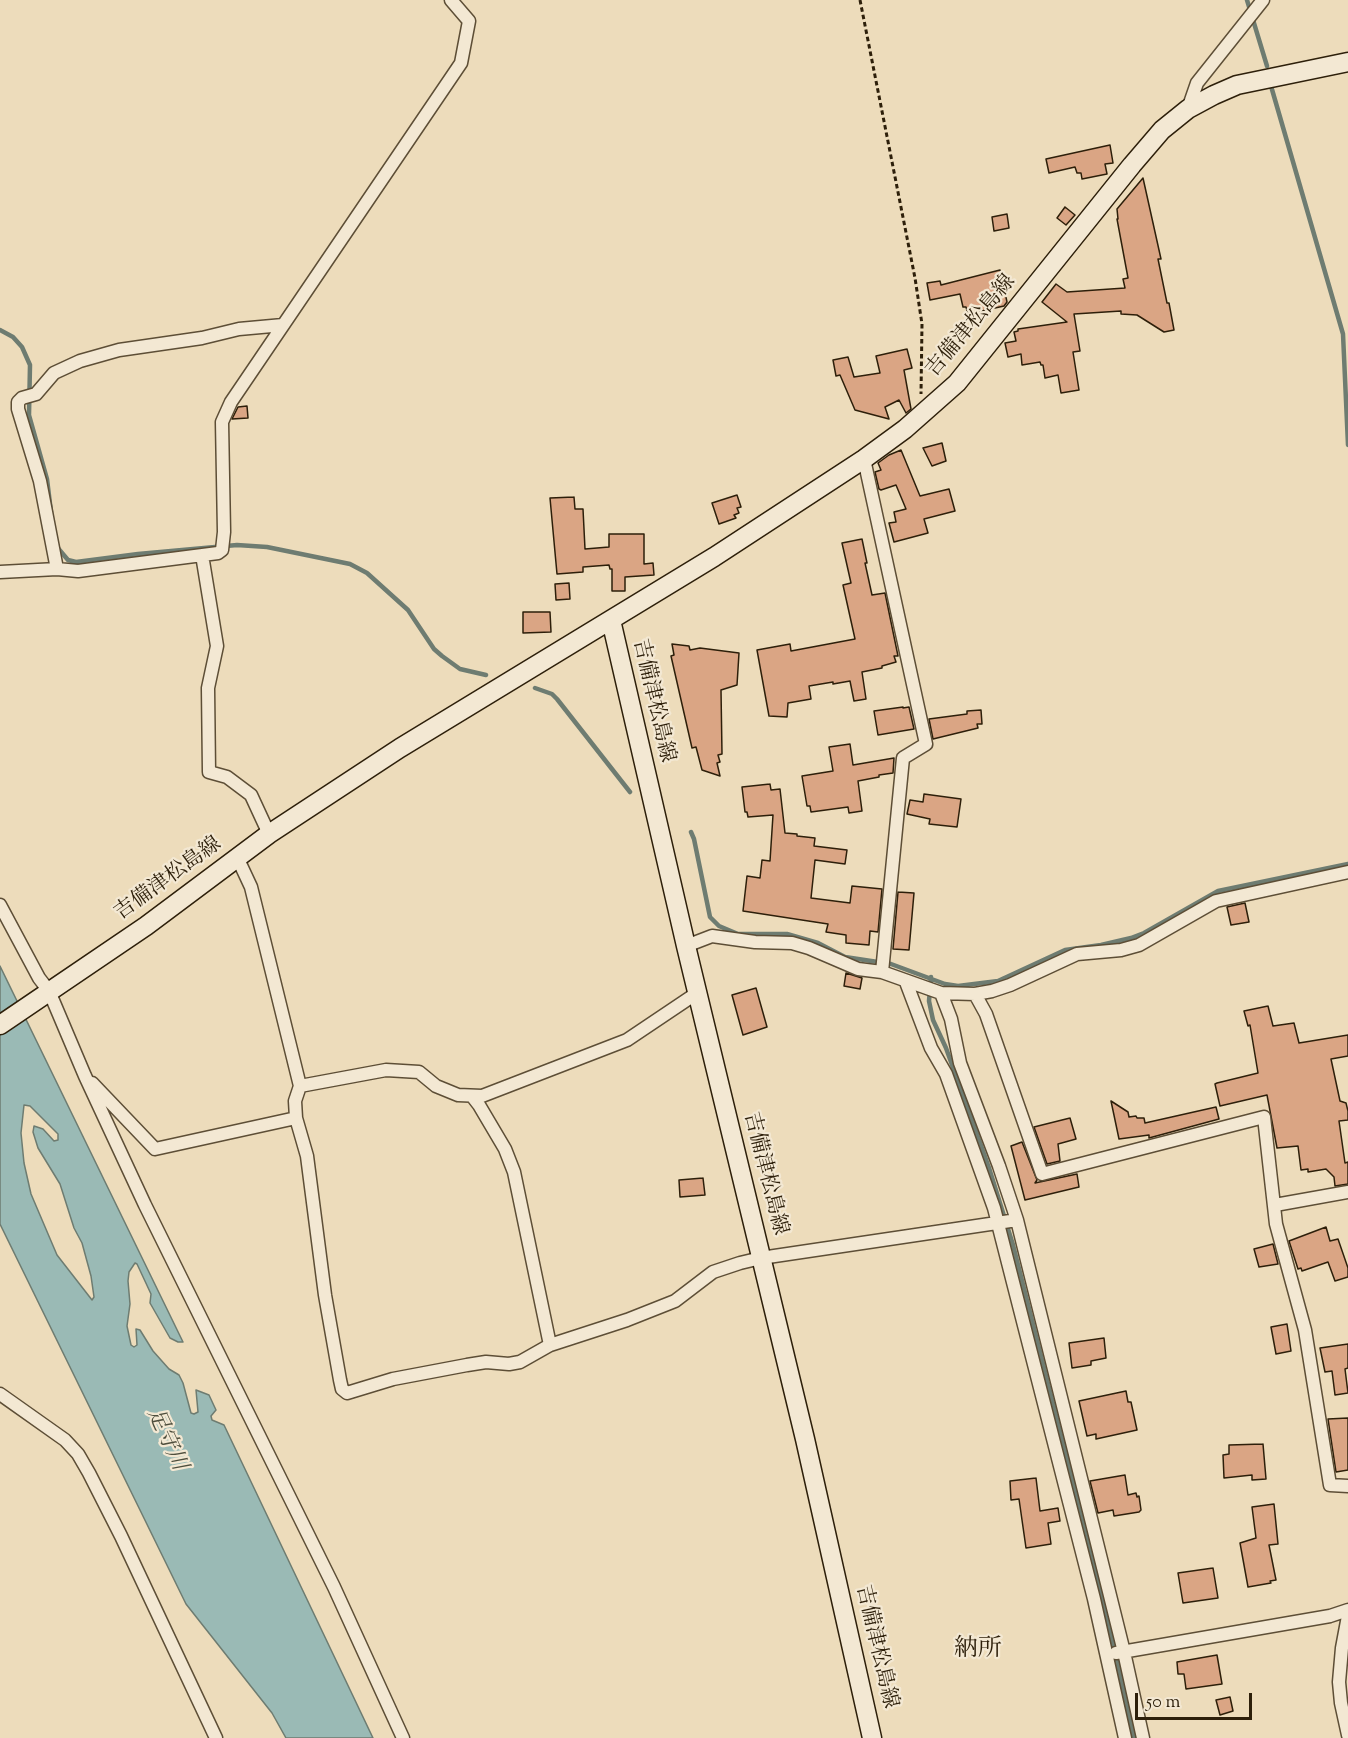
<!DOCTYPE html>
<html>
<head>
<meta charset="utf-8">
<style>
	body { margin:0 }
	#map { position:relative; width:1348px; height:1738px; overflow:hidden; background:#eddcbb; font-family:"Sorts Mill Goudy",serif }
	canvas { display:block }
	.scale { position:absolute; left:1135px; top:1693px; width:117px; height:27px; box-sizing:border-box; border:3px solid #2d1f0a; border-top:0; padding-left:8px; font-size:18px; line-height:21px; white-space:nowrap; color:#2d1f0a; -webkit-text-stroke:4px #f3e8d3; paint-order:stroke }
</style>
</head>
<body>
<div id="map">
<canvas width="1348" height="1738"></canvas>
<div class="scale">50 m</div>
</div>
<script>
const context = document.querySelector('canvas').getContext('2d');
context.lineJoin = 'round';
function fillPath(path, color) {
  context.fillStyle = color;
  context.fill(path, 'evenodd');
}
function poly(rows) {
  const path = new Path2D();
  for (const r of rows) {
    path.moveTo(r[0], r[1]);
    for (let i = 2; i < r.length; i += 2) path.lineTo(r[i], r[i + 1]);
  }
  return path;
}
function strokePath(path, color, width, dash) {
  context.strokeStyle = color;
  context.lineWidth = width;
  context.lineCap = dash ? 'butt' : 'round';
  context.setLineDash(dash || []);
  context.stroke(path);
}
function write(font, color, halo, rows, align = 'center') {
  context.font = font + ' "Sorts Mill Goudy","Noto Serif JP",serif';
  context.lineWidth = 4.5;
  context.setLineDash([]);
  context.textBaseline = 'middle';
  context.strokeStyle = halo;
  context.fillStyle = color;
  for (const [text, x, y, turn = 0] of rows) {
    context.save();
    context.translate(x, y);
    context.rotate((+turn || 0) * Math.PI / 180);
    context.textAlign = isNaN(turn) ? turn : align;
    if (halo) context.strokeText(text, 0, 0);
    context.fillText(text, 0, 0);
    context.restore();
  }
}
const water = poly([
	[0,966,183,1342,178,1342,170,1338,150,1303,151,1294,137,1264,135,1263,129,1272,128,1281,130,1304,127,1326,131,1345,134,1347,137,1345,136,1329,140,1330,153,1351,169,1369,179,1375,183,1383,191,1413,194,1414,198,1412,196,1390,209,1395,216,1410,211,1416,212,1420,224,1425,373,1738,286,1738,272,1713,186,1604,0,1224,0,966],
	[24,1105,30,1106,58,1134,58,1140,54,1141,43,1129,34,1126,33,1132,38,1148,60,1184,74,1228,82,1243,91,1276,94,1297,92,1300,57,1255,31,1194,24,1163,21,1133,24,1105]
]);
fillPath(water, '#9abab5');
strokePath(water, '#6e7c71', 1.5);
strokePath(poly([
	[1247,0,1267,66],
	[1271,86,1343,334,1348,445],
	[0,330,13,337,22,347,30,365,29,415,47,479,51,512],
	[57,547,68,560,76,562,138,554,237,545,267,547,350,564,367,573,408,610,434,649,442,656,460,669,486,675],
	[535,688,552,694,557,699,630,792],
	[691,832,694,839,710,917,719,926,738,934,787,934,818,943,845,957,891,964,945,984,958,986,998,981,1065,950,1101,945,1131,938,1144,933,1218,891,1348,864],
	[931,977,929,1001,933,1020,946,1048,989,1168,1013,1245,1113,1642,1134,1738]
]), '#6e7c71', 4.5);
const building = poly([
	[1110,145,1113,163,1105,164,1107,174,1082,179,1081,173,1077,173,1075,167,1049,173,1046,159,1110,145],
	[1143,178,1161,259,1158,259,1167,303,1169,303,1174,330,1164,332,1137,315,1121,314,1121,311,1074,314,1080,351,1073,352,1079,390,1061,393,1058,375,1045,378,1043,365,1041,365,1040,362,1022,365,1021,354,1008,357,1005,343,1016,341,1014,332,1018,331,1018,329,1067,322,1042,302,1056,284,1067,292,1125,288,1123,279,1128,278,1117,219,1118,219,1117,209,1143,178],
	[1065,207,1075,215,1066,225,1057,218,1065,207],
	[1007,214,1009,228,994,231,992,217,1007,214],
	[1000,270,1007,302,1004,306,968,314,966,307,963,307,960,294,930,300,927,283,940,281,941,285,1000,270],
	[907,349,912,368,904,370,911,409,906,413,899,400,885,407,889,419,855,410,840,375,836,376,833,360,848,357,854,377,880,373,876,356,907,349],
	[247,406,248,418,232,419,238,407,247,406],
	[942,443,946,461,932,466,923,448,942,443],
	[901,450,920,496,949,489,955,511,924,519,928,533,894,542,889,523,896,522,894,512,906,509,896,485,881,490,879,489,875,472,881,470,878,463,889,455,901,450],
	[737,495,741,507,737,508,739,513,734,515,736,518,719,524,712,503,737,495],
	[574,497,575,509,583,509,585,549,609,547,609,534,644,534,644,564,653,563,654,575,625,577,625,591,612,591,612,569,610,569,609,565,583,567,583,572,557,574,550,498,574,497],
	[862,539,867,563,865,563,872,595,885,593,898,656,894,656,896,662,882,666,882,668,862,672,866,699,854,701,850,681,833,684,833,682,809,686,811,699,788,703,787,717,769,716,757,650,790,644,791,651,855,639,843,585,851,583,842,543,862,539],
	[569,583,570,599,556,600,555,584,569,583],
	[523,612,550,612,551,632,523,633,523,612],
	[672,644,689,646,690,650,700,648,739,653,737,685,721,690,722,754,718,755,720,762,717,763,720,776,702,770,696,747,692,748,671,656,674,655,672,644],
	[903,707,903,708,909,707,914,729,878,735,874,711,903,707],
	[981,710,982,724,977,724,978,728,933,739,929,719,967,714,967,711,981,710],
	[850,744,853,765,894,758,893,773,879,775,879,777,858,781,862,811,849,813,848,807,811,812,810,806,807,806,802,776,833,771,829,747,850,744],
	[770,784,771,790,780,789,785,833,797,834,797,836,815,838,814,846,847,850,845,864,815,860,811,898,850,903,852,886,882,889,878,932,870,931,869,945,846,943,846,935,826,932,828,924,743,911,747,876,760,878,762,860,770,861,773,815,748,817,747,812,745,812,742,787,770,784],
	[924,794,961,799,957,827,929,824,930,819,907,814,910,800,923,802,924,794],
	[898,892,914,893,909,950,893,949,898,892],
	[1245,903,1249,922,1231,925,1227,907,1245,903],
	[846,973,862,978,860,989,844,986,846,973],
	[756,988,767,1027,743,1035,732,995,756,988],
	[1268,1006,1273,1026,1294,1023,1299,1043,1348,1035,1348,1056,1331,1059,1340,1101,1346,1103,1348,1111,1348,1120,1339,1121,1345,1163,1348,1162,1348,1184,1335,1186,1334,1177,1326,1169,1308,1172,1308,1169,1301,1170,1298,1146,1277,1148,1267,1095,1220,1106,1215,1084,1217,1083,1258,1073,1250,1025,1248,1026,1244,1011,1268,1006],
	[1111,1101,1128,1112,1129,1117,1136,1116,1137,1118,1144,1118,1145,1123,1216,1107,1219,1119,1149,1138,1149,1135,1119,1139,1111,1101],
	[1070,1118,1076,1139,1058,1144,1060,1161,1047,1164,1034,1127,1070,1118],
	[1022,1142,1037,1180,1035,1183,1077,1174,1079,1187,1025,1200,1011,1146,1022,1142],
	[703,1178,705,1195,680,1197,679,1180,703,1178],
	[1326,1227,1330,1241,1338,1239,1348,1268,1348,1277,1335,1281,1328,1262,1302,1271,1301,1268,1298,1269,1289,1241,1326,1227],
	[1273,1244,1278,1264,1259,1267,1254,1249,1273,1244],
	[1287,1324,1291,1351,1276,1354,1271,1327,1287,1324],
	[1104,1338,1106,1358,1091,1361,1091,1365,1072,1368,1069,1343,1104,1338],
	[1348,1344,1348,1368,1345,1369,1348,1393,1335,1395,1332,1371,1325,1372,1320,1348,1348,1344],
	[1126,1391,1128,1402,1131,1402,1137,1430,1096,1439,1096,1434,1087,1436,1079,1401,1126,1391],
	[1348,1418,1348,1470,1336,1472,1328,1419,1348,1418],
	[1263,1444,1266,1479,1252,1480,1252,1475,1224,1478,1223,1455,1229,1454,1229,1445,1263,1444],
	[1125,1475,1128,1495,1136,1493,1137,1497,1139,1496,1141,1510,1139,1512,1114,1516,1113,1510,1098,1513,1090,1481,1125,1475],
	[1036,1478,1040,1511,1058,1508,1060,1521,1048,1523,1051,1544,1026,1548,1019,1499,1011,1500,1010,1481,1036,1478],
	[1274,1504,1278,1544,1269,1545,1276,1580,1270,1581,1271,1583,1248,1587,1240,1543,1256,1538,1252,1507,1274,1504],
	[1213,1568,1218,1598,1183,1603,1178,1573,1213,1568],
	[1217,1655,1222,1684,1186,1689,1184,1674,1178,1674,1177,1662,1217,1655],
	[1230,1697,1233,1711,1220,1715,1216,1700,1230,1697]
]);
fillPath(building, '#daa584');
strokePath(building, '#2d1f0a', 1.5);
const minor = poly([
	[1188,109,1197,83,1263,0],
	[864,459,926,744,903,758,882,972],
	[202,555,217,646,208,688,209,772,227,777,251,795,269,834],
	[57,569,40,481,18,409,18,402,22,398,36,394,54,373,80,361,119,350,202,338,239,329,283,325],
	[0,572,57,569,78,571,218,553,222,550,224,532,222,422,231,402,461,63,469,21,451,0],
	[0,905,39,978,49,991,85,1076,145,1205,334,1587,403,1738],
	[686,946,712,936,755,942,792,943,809,948,858,969,882,972,941,993,975,994,992,991,1010,985,1077,954,1121,950,1139,945,1216,901,1348,872],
	[906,982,931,1048,946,1074,994,1208,1094,1599,1125,1738],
	[941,993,951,1019,960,1063,999,1166,1017,1220,1124,1652,1143,1738],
	[975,994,986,1014,1042,1174,1264,1117,1276,1224,1305,1330,1330,1485,1348,1486],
	[92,1083,155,1149,296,1118,295,1101,300,1086,251,887,237,857],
	[300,1086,386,1070,419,1072,436,1086,458,1095,482,1096,627,1040,697,993],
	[472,1096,479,1105,505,1149,514,1172,550,1345],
	[296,1118,307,1156,325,1295,340,1380,342,1389,347,1393,393,1379,467,1365,486,1362,509,1364,520,1362,550,1345,627,1320,675,1301,713,1272,740,1263,761,1258,1017,1220],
	[1275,1205,1348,1192],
	[0,1394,65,1440,78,1454,89,1473,121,1536,216,1738],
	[1348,1616,1342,1648,1339,1682,1341,1703,1348,1735],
	[1116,1653,1330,1616,1348,1610]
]);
const secondary = poly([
	[611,620,686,946,805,1439,872,1738],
	[0,1025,146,926,269,834,400,748,714,557,864,459,905,429,957,383,1132,165,1162,130,1188,109,1214,95,1237,85,1348,62]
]);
strokePath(minor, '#5d4e36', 15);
strokePath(secondary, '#2d1f0a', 21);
strokePath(poly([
	[860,0,915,278,922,324,921,394]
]), '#2d1f0a', 3, [4.5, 3]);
strokePath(minor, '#f3e8d3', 12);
strokePath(secondary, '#f3e8d3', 18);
write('21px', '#2d1f0a', '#f3e8d3', [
	["吉備津松島線",972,327,-50],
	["吉備津松島線",652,701,77],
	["吉備津松島線",169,880,-36],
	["吉備津松島線",764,1174,76],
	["吉備津松島線",875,1647,77]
]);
write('italic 22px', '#4e4e3d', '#f3e8d3', [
	["足守川",165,1440,65]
]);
write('24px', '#2d1f0a', '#f3e8d3', [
	["納所",978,1651]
]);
</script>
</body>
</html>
